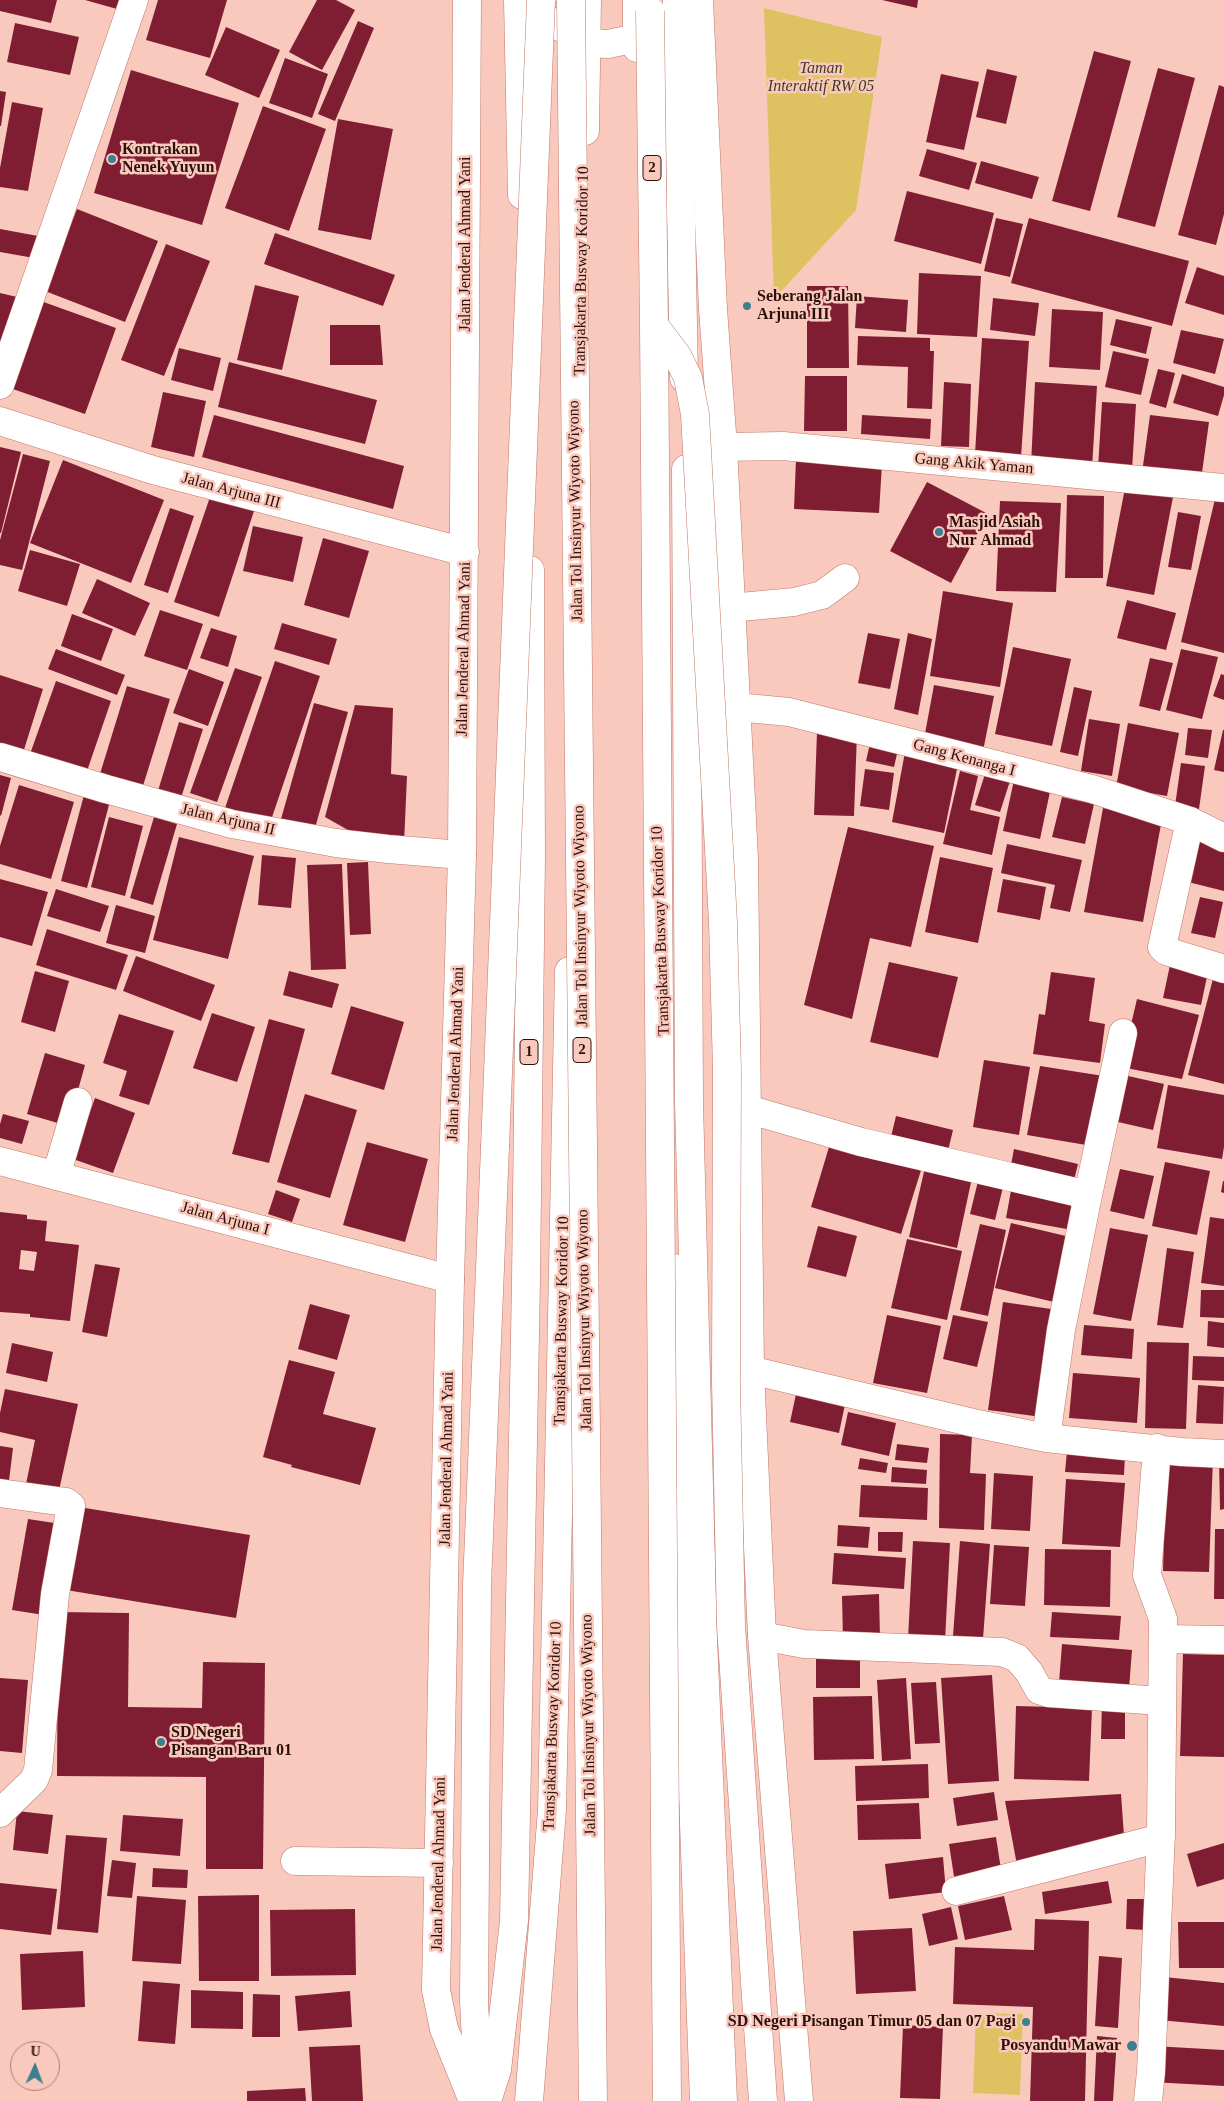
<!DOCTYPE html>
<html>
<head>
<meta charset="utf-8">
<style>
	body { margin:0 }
	#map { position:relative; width:1224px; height:2101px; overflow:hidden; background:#fac9bd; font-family:Georgia,serif }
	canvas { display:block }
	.north { position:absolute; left:10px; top:2041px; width:50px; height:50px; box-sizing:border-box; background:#fac9bd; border:1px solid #a87f75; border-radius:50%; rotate:2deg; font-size:14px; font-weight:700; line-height:20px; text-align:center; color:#2d100a }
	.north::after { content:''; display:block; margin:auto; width:18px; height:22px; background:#3c808f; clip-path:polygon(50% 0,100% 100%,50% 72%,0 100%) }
</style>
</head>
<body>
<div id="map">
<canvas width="1224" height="2101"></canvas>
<div class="north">U</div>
</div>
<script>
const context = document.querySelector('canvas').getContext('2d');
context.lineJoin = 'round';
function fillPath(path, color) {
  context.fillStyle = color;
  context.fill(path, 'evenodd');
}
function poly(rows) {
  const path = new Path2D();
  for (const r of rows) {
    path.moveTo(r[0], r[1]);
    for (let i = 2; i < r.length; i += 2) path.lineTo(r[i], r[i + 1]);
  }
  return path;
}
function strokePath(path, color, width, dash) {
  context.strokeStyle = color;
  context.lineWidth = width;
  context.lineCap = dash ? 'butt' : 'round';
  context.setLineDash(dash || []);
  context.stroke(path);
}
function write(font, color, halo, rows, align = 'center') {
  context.font = font + ' Georgia,serif';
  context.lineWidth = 5;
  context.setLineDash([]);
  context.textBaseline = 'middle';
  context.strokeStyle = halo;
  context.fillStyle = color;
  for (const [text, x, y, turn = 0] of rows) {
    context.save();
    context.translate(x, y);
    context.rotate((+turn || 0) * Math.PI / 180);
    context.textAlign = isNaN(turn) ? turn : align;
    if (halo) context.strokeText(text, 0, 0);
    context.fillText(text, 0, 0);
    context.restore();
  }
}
fillPath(poly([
	[764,8,882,37,856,210,774,299],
	[976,2013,1023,2014,1020,2095,973,2093]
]), '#dec261');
fillPath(poly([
	[0,0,57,0,51,23,0,11],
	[85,0,119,0,117,9],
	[158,0,227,0,210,58,146,40],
	[317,0,336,0,355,10,322,70,289,52],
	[882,0,918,0,917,8],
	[358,21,374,28,335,121,318,114],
	[15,23,79,37,70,75,7,62],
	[226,27,280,50,259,98,205,75],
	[1094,51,1131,61,1090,211,1052,201],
	[285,58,328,74,312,118,269,103],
	[1158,68,1195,78,1155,227,1117,217],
	[987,69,1017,76,1006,124,976,117],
	[131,70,239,103,202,225,94,193],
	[941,74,979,82,964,150,926,142],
	[1219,85,1224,87,1224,214,1216,245,1178,235],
	[0,91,6,92,1,126,0,126],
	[12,102,43,108,28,191,0,187,0,168],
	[263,106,326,129,289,231,225,208],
	[338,119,393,129,371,240,318,230],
	[927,149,977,163,969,190,919,176],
	[981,161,1039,177,1032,199,975,183],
	[907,191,994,213,981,264,894,241],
	[77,209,158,241,125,322,45,291],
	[996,218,1023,224,1010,277,984,271],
	[1029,218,1189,261,1172,326,1011,283],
	[0,229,38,236,34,258,0,252],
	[275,233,395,275,383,306,264,264],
	[166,244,210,261,164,376,121,360],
	[1197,267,1224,276,1224,315,1185,303],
	[919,273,981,276,977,337,917,334],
	[255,285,299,296,282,370,237,360],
	[807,286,848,286,849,368,807,368],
	[0,293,17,297,0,366],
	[857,296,908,300,906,332,855,328],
	[993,298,1039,303,1035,336,990,330],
	[38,300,116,328,85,414,7,387],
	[1052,309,1103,312,1100,370,1049,367],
	[1116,319,1152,327,1146,354,1110,345],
	[330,325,380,325,383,365,330,365],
	[1181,330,1224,339,1215,374,1173,363],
	[858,336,930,338,930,351,934,351,932,409,907,408,908,367,857,365],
	[982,338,1029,341,1021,457,975,454],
	[179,348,221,358,213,391,171,380],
	[1113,351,1149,359,1141,395,1105,387],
	[229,362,377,400,365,444,218,407],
	[1158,369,1175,373,1166,408,1149,403],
	[1182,374,1224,387,1224,395,1218,416,1173,403],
	[805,376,847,376,847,431,804,431],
	[944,382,971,384,969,447,941,446],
	[1035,382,1097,386,1092,468,1031,465],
	[163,392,206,401,194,457,151,447],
	[1102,402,1136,404,1132,470,1098,468],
	[214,415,404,466,393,509,202,457],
	[862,415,931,419,930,439,861,434],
	[1150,415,1209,422,1201,480,1142,473],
	[0,447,21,452,1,533,0,533],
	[23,454,50,461,22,570,0,565,0,540],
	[796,459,882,464,879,513,794,509],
	[63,460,164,500,131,583,30,543],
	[927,482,988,514,951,583,890,551],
	[1126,483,1174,492,1154,595,1106,586],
	[1067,495,1104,496,1103,578,1065,578],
	[210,497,254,511,219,617,174,602],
	[1215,499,1224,501,1224,653,1181,642],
	[1000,501,1061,503,1056,592,996,591],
	[170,508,194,516,168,593,144,585],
	[1178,512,1201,516,1191,570,1168,567],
	[253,526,303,537,293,582,243,571],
	[323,538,369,551,349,618,304,605],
	[30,550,80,564,67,606,18,591],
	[97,579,150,603,135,636,82,613],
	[943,591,1013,603,1000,687,930,676],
	[1127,600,1176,613,1166,650,1117,638],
	[160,610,203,624,187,670,144,656],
	[72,614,113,629,101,661,61,646],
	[282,623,337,639,329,665,274,649],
	[211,628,237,636,228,667,200,658],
	[868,633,900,639,890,689,858,683],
	[908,633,932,639,918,715,894,709],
	[1013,647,1071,659,1052,746,995,734],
	[56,649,125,675,117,695,48,669],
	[1181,649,1218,657,1202,719,1166,710],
	[1150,658,1173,663,1160,711,1139,706],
	[275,661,320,676,269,826,224,811],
	[235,668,262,677,217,802,190,793],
	[189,669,224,682,208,726,173,713],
	[1221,674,1224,675,1224,700,1213,696],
	[0,675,43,689,22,756,0,750],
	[56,681,111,701,86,774,30,754],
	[934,685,994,696,983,751,924,739],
	[127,686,170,699,142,789,99,777],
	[1074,687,1092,691,1078,756,1060,752],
	[314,703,348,712,315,828,281,819],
	[355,705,393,708,391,774,407,776,404,844,355,834,325,817],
	[1089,719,1120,724,1112,776,1081,771],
	[179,722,203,729,180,801,157,794],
	[1128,723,1179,733,1167,796,1116,787],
	[1188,728,1212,730,1208,758,1185,755],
	[1223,730,1224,730,1224,772,1214,770],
	[817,732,857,733,854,816,814,815],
	[871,739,899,745,894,767,866,761],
	[905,752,958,764,944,833,892,822],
	[1181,763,1205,766,1199,809,1175,806],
	[865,769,894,773,889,810,860,806],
	[960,771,978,776,970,810,1000,817,992,855,943,844],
	[985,774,1010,781,1000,812,975,805],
	[0,775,11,778,1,816,0,815],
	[1014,780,1051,787,1040,839,1003,831],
	[19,785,74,802,51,879,0,864,0,846],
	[84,795,110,801,87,888,61,881],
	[1062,797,1094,804,1085,844,1052,837],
	[1103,808,1162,819,1143,922,1084,912],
	[109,817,143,826,125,896,91,887],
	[154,817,177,824,153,905,130,898],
	[848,827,934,846,911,947,870,938,852,1019,804,1005],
	[179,837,254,856,228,959,153,940],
	[1191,837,1224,845,1224,891,1180,880],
	[1007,844,1082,860,1070,912,1050,908,1055,885,1001,873],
	[262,855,296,858,291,908,258,905],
	[940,857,993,868,978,943,925,932],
	[368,862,371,934,350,935,347,863],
	[342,864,346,969,311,970,307,865],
	[0,879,48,892,32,946,0,937],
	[1003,879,1046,887,1040,920,997,912],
	[56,889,109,906,100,932,47,916],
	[1200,897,1223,902,1215,938,1191,933],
	[116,905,155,916,145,953,106,943],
	[47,929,128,955,116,990,36,965],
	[136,956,215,985,201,1021,123,991],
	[889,962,958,977,938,1058,870,1042],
	[1170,965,1208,972,1201,1005,1163,998],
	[35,971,69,981,55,1032,21,1022],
	[289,971,339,984,332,1008,283,995],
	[1215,971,1224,974,1224,1084,1188,1075],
	[1051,972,1095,978,1089,1021,1105,1024,1100,1063,1033,1054,1039,1014,1045,1015],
	[1137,999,1199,1015,1182,1079,1121,1067],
	[351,1006,404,1022,384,1090,331,1074],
	[212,1013,255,1027,237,1082,193,1068],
	[119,1014,174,1031,149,1105,119,1096,127,1071,103,1063],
	[269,1019,305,1029,269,1163,232,1154],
	[45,1053,85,1065,68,1126,27,1114],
	[984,1060,1030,1067,1019,1135,973,1127],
	[1040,1066,1110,1077,1098,1147,1027,1135],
	[1128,1076,1164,1084,1153,1130,1118,1122],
	[1168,1085,1224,1095,1224,1147,1222,1159,1157,1148],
	[305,1094,357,1110,330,1198,277,1182],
	[95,1098,135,1113,113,1173,73,1159],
	[3,1114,29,1121,22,1144,0,1138,0,1124],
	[896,1116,953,1130,946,1159,889,1145],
	[832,1137,923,1164,901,1234,811,1207],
	[367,1142,428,1159,405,1242,343,1225],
	[1014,1149,1078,1164,1073,1184,1010,1170],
	[1165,1162,1210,1171,1197,1235,1152,1226],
	[926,1163,973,1173,957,1248,909,1237],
	[1120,1169,1154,1176,1144,1219,1110,1211],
	[980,1173,1005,1179,995,1220,970,1214],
	[1223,1181,1224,1181,1224,1193,1221,1192],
	[1012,1185,1078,1198,1072,1230,1006,1218],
	[276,1190,300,1199,292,1222,268,1214],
	[0,1212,27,1215,27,1219,47,1221,45,1241,79,1245,70,1321,30,1317,30,1314,0,1312],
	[21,1250,37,1252,34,1271,19,1269],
	[1210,1217,1224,1219,1224,1286,1201,1283],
	[1011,1223,1070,1237,1054,1302,995,1288],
	[980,1224,1006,1230,988,1316,960,1310],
	[818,1226,857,1236,846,1277,807,1267],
	[1110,1228,1148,1235,1131,1321,1093,1314],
	[907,1239,962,1251,947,1320,891,1308],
	[1167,1248,1194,1252,1183,1328,1157,1325],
	[95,1264,120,1268,107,1337,82,1332],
	[1201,1290,1224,1290,1224,1318,1200,1317],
	[1003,1302,1058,1310,1042,1417,988,1410],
	[310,1304,350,1315,337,1360,298,1349],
	[887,1315,941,1326,927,1393,873,1383],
	[953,1315,988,1322,977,1367,943,1359],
	[1208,1321,1224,1323,1224,1348,1207,1346],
	[1084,1325,1134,1329,1132,1359,1081,1355],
	[1147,1342,1189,1343,1186,1429,1145,1428],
	[12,1343,53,1352,47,1382,6,1373],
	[1193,1356,1224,1357,1224,1381,1192,1380],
	[289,1360,335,1372,323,1414,376,1428,360,1485,291,1467,292,1465,263,1457],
	[1073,1373,1140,1378,1137,1423,1069,1418],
	[798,1385,847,1395,839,1433,790,1422],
	[1198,1385,1224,1387,1223,1424,1196,1423],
	[5,1389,78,1404,58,1495,25,1489,35,1440,0,1432,0,1413],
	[848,1412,896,1423,889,1456,841,1445],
	[940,1434,972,1435,970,1473,986,1474,984,1530,939,1528],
	[897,1444,929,1448,927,1463,895,1460],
	[0,1446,13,1448,8,1489,0,1488],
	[1067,1451,1125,1455,1124,1475,1065,1472],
	[1166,1456,1213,1457,1209,1572,1163,1571],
	[860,1458,888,1463,886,1473,858,1469],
	[1219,1459,1224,1459,1224,1509,1220,1510],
	[892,1467,927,1470,926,1484,891,1482],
	[994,1473,1033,1476,1030,1531,991,1529],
	[1066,1479,1125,1483,1120,1547,1062,1544],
	[861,1485,928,1488,927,1520,859,1517],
	[73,1506,250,1535,236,1618,60,1589],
	[28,1519,61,1524,44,1615,12,1610],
	[838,1525,870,1527,868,1548,837,1546],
	[1215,1529,1224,1529,1224,1599,1214,1599],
	[878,1532,903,1532,902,1552,878,1551],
	[913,1541,950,1543,945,1641,908,1639],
	[960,1541,990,1544,983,1639,953,1636],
	[994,1545,1029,1547,1025,1606,990,1604],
	[1045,1549,1111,1550,1110,1607,1044,1605],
	[834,1553,906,1558,904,1589,832,1584],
	[879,1594,880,1639,843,1640,842,1596],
	[58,1612,129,1613,128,1707,202,1708,203,1662,265,1663,263,1869,206,1869,206,1777,57,1776],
	[1052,1612,1121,1616,1119,1640,1050,1637],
	[1062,1644,1132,1650,1129,1689,1059,1683],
	[816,1652,860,1652,860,1688,816,1688],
	[1183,1654,1224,1655,1224,1757,1180,1756],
	[992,1675,999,1781,948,1784,941,1678],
	[0,1678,28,1680,22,1753,0,1751],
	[906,1678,911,1759,882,1761,877,1680],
	[936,1682,940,1743,915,1744,911,1683],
	[872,1696,874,1759,814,1760,813,1697],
	[1102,1703,1125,1703,1125,1739,1101,1739],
	[1016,1706,1092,1708,1089,1781,1014,1779],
	[928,1764,929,1798,856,1801,855,1766],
	[994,1792,998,1820,957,1826,953,1798],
	[1121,1794,1124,1836,1017,1865,1005,1801],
	[919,1803,921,1839,858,1840,857,1805],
	[17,1811,53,1815,48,1854,13,1850],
	[123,1815,183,1819,180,1856,120,1851],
	[66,1835,107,1838,98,1933,57,1929],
	[996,1837,1002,1876,955,1883,949,1844],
	[1224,1843,1224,1879,1197,1887,1187,1854],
	[943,1857,946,1892,889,1899,885,1864],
	[112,1860,136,1863,132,1898,107,1896],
	[153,1868,188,1870,187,1888,152,1887],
	[1108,1881,1112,1903,1045,1914,1042,1892],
	[0,1883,57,1889,51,1935,0,1929],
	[259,1895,259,1981,199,1981,198,1896],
	[137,1896,186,1900,181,1964,132,1961],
	[1004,1896,1012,1930,965,1940,958,1906],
	[1127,1899,1148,1899,1147,1930,1126,1929],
	[951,1907,958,1939,929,1946,922,1914],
	[355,1909,356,1975,271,1976,270,1910],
	[1035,1919,1089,1921,1085,2101,1030,2101,1033,2007,953,2004,955,1947,1034,1950],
	[1178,1922,1224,1922,1224,1968,1179,1968],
	[912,1928,916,1991,856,1994,853,1931],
	[83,1951,85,2007,22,2010,20,1954],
	[1099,1956,1122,1958,1118,2028,1095,2026],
	[1164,1977,1224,1983,1224,2026,1159,2020],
	[143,1981,180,1984,175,2044,138,2041],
	[191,1990,243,1992,243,2029,191,2028],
	[350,1991,352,2027,298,2031,295,1996],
	[253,1994,280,1995,280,2037,252,2037],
	[903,2025,943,2027,940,2099,900,2098],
	[1097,2036,1117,2038,1113,2101,1094,2101],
	[360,2045,363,2101,312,2101,309,2047],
	[1153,2046,1224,2050,1224,2086,1151,2082],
	[305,2088,306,2101,247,2101,247,2091]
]), '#7f1e33');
const minor = poly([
	[637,0,637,48],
	[585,131,587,0],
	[0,385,134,0],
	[0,421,153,470,465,552],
	[723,447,783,446,1224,488],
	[730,608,794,602,822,595,845,578],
	[736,707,789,712,1092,789,1190,821,1224,838],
	[0,757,106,789,232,824,336,843,388,849,462,855],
	[1190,821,1162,947,1166,951,1224,969],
	[747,1109,861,1142,1088,1195,1061,1330,1046,1438],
	[0,1161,450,1279],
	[56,1176,78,1102],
	[1088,1195,1123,1033],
	[674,1268,704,2101],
	[750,1370,978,1424,1046,1438,1182,1452,1224,1454],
	[0,1493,58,1501,66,1502,71,1506,55,1594,38,1770,34,1780,0,1813],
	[762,1636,804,1644,1002,1652,1017,1658,1029,1672,1039,1690,1048,1693,1161,1701],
	[1163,1639,1224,1640],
	[295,1861,439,1863],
	[956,1891,1161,1838],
	[529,2101,552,1810,569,971],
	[1148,2101,1151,2072,1161,1832,1163,1619,1147,1575,1157,1448]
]);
const major = poly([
	[467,0,462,855,450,1279,436,1990,444,2029,473,2101],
	[699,0,713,309,723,447,744,859,750,1370,762,1636,799,2101]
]);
const highway = poly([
	[518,0,522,195],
	[677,0,684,378],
	[522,4,587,43,608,44,637,38,660,24,666,17],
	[686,469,689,1103,703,1638,723,2101],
	[479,2101,474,2001,477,1585,495,1147],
	[487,2101,497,2070,514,1921,526,1281,531,856,530,570]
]);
strokePath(minor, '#c17665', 29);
strokePath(major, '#c17665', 29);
strokePath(highway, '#c17665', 29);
strokePath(minor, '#fff', 28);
strokePath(major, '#fff', 28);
strokePath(highway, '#fff', 28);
const highwayBridge = poly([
	[571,0,593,2101],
	[650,11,654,325,667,2101],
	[654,325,678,357,688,378,695,414,723,922,727,1070,726,1382,731,1626,763,2101],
	[495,1147,541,0]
]);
strokePath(highwayBridge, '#c17665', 29, []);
strokePath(highwayBridge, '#fff', 28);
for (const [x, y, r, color] of [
	[112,159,5,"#3c808f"],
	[747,306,5,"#3c808f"],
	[939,532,5,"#3c808f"],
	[161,1742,5,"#3c808f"],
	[1026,2022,5,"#3c808f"],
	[1132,2046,6,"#3c808f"]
]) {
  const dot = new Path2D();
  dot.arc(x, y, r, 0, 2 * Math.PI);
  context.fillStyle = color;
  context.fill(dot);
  strokePath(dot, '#fac9bd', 2);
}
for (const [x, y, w] of [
	[652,168,18],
	[582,1050,18],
	[529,1052,18]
]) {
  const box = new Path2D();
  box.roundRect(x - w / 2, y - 12.5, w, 25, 4);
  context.fillStyle = '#fac9bd';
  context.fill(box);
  strokePath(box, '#2d100a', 1);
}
write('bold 15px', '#2d100a', null, [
	["2",652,168],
	["2",582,1050],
	["1",529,1052]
]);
write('italic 16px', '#423b24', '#fac9bd', [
	["Taman",821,69],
	["Interaktif RW 05",821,87]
]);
write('bold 16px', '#2d100a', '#fac9bd', [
	["Kontrakan",122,150],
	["Nenek Yuyun",122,168],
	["Seberang Jalan",757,297],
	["Arjuna III",757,315],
	["Masjid Asiah",949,523],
	["Nur Ahmad",949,541],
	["SD Negeri",171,1733],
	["Pisangan Baru 01",171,1751],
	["SD Negeri Pisangan Timur 05 dan 07 Pagi",1016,2022,"right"],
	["Posyandu Mawar",1121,2046,"right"]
], 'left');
write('16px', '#2d100a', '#fac9bd', [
	["Jalan Jenderal Ahmad Yani",466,244,-90],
	["Transjakarta Busway Koridor 10",582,271,-89],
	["Gang Akik Yaman",974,464,5],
	["Jalan Arjuna III",231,491,15],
	["Jalan Tol Insinyur Wiyoto Wiyono",576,511,-91],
	["Jalan Jenderal Ahmad Yani",464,649,-89],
	["Gang Kenanga I",964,758,15],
	["Jalan Arjuna II",228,820,13],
	["Jalan Tol Insinyur Wiyoto Wiyono",581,916,-91],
	["Transjakarta Busway Koridor 10",661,931,-92],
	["Jalan Jenderal Ahmad Yani",456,1054,-88],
	["Jalan Arjuna I",225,1219,15],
	["Jalan Tol Insinyur Wiyoto Wiyono",585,1320,-91],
	["Transjakarta Busway Koridor 10",562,1321,-89],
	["Jalan Jenderal Ahmad Yani",447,1459,-89],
	["Jalan Tol Insinyur Wiyoto Wiyono",589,1725,-91],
	["Transjakarta Busway Koridor 10",553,1726,-88],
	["Jalan Jenderal Ahmad Yani",439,1864,-89]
]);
</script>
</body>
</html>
